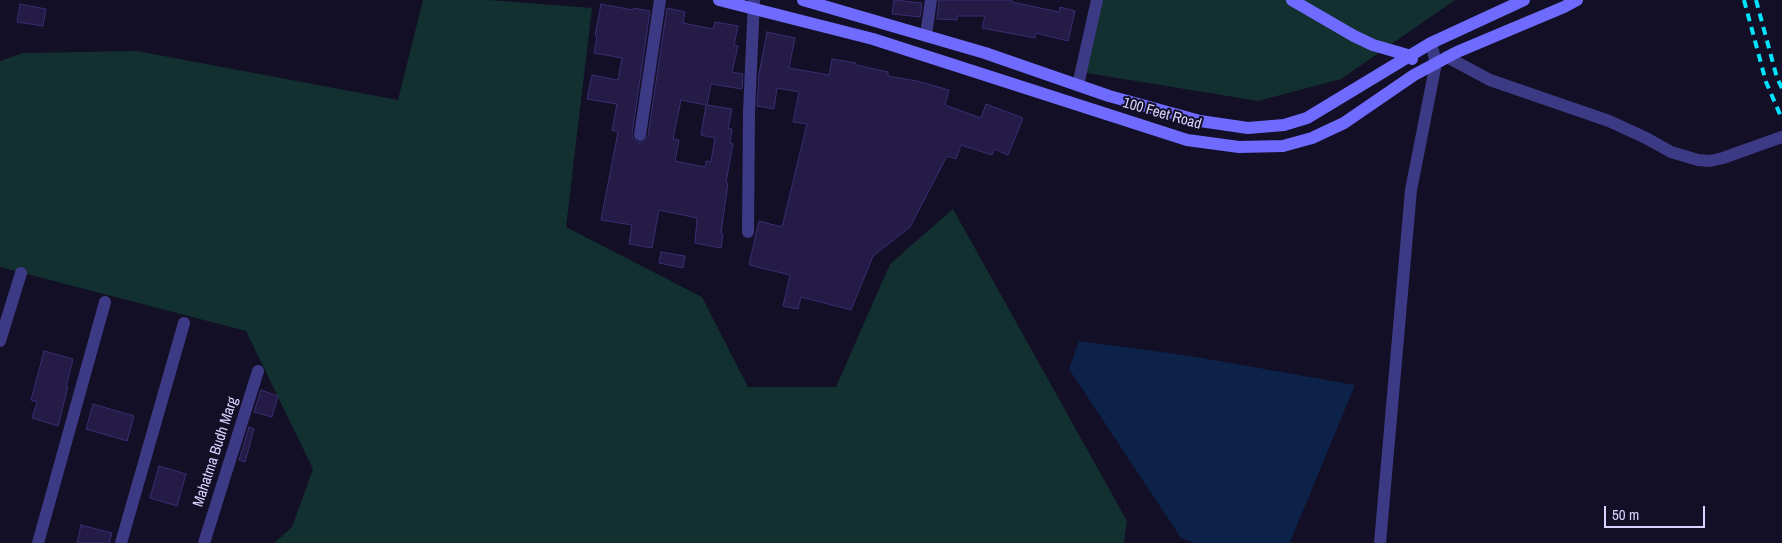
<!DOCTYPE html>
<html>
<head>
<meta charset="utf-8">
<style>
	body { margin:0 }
	#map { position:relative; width:1782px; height:543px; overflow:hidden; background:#130f26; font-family:"Archivo Narrow",sans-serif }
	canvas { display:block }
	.scale { position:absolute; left:1604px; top:506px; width:101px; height:22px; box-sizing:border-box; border:2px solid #d9d4ff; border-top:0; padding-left:6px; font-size:15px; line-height:18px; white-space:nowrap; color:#d9d4ff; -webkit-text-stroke:4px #130f26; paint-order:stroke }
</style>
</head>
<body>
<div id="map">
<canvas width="1782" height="543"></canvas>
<div class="scale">50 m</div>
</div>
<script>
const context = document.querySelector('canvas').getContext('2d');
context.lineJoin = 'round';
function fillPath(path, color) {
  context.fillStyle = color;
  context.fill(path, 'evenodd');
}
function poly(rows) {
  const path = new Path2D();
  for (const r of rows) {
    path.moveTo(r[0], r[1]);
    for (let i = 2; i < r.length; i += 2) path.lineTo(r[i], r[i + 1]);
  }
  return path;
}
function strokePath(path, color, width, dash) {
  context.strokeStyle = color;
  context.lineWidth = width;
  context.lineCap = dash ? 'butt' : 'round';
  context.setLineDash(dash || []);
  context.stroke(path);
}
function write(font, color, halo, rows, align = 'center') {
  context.font = font + ' "Archivo Narrow",sans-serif';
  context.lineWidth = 4;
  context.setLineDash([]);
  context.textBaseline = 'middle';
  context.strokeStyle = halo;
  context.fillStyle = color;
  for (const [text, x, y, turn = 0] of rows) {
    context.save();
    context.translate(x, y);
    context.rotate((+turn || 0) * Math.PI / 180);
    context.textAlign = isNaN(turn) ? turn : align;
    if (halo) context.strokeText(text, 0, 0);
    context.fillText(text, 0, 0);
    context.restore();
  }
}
fillPath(poly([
	[423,0,489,0,592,8,566,227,702,297,748,387,836,387,890,264,953,209,1127,521,1124,543,274,543,292,527,313,469,246,331,0,267,0,61,23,53,137,51,398,100],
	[1098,0,1455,0,1341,79,1258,101,1075,71]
]), '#12302f');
fillPath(poly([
	[1079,341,1191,356,1355,385,1290,542,1293,543,1195,543,1181,538,1069,369]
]), '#0c2248');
const building = poly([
	[894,0,922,3,920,17,892,14,894,0],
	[939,0,1012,0,1012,2,1059,12,1060,7,1075,11,1068,41,1036,33,1035,38,982,28,985,16,957,16,957,20,937,19,939,0],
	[20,4,46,9,43,26,17,22,20,4],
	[601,4,633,10,633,8,650,11,632,134,633,138,638,143,643,142,648,136,667,8,685,12,683,23,713,29,715,22,738,26,734,45,738,46,732,72,743,74,742,89,711,84,707,105,732,109,728,128,732,129,730,143,733,144,726,182,728,183,721,233,723,234,721,248,695,243,697,218,659,210,652,248,629,244,632,225,601,220,618,132,612,130,617,104,587,99,592,75,618,80,622,58,594,53,597,37,595,36,601,4],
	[681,100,706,105,701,135,715,138,711,162,706,161,705,167,675,161,679,140,673,139,681,100],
	[767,32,795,38,789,68,829,75,832,59,856,63,856,65,888,72,888,76,917,81,949,90,945,105,981,118,986,104,1023,118,1008,155,994,149,992,155,961,145,956,159,947,156,910,227,873,256,851,310,801,297,798,309,783,306,790,275,749,265,759,221,782,227,807,124,793,122,799,92,777,88,774,109,757,106,759,74,767,32],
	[661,252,685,256,683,268,659,263,661,252],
	[44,351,73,359,66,387,68,387,58,426,32,418,37,402,31,400,44,351],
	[261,390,278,396,272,417,254,412,261,390],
	[93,404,134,416,127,441,86,429,93,404],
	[249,427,254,429,245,462,239,460,249,427],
	[159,466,186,474,177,506,150,498,159,466],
	[81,525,112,533,109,543,77,543,81,525]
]);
fillPath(building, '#241b47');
strokePath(building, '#3b2d73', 1);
strokePath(poly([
	[926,35,931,0],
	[1447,57,1490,80,1609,121,1646,138,1671,152,1698,160,1710,161,1723,158,1782,137],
	[1078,85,1097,0],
	[640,135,660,0],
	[748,232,749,112,754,0],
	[0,341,21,273],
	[38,543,105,302],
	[121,543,184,323],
	[204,543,258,371],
	[1380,543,1411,190,1436,63,1431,43]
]), '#3d3a85', 12);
strokePath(poly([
	[719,0,873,39,1187,140,1239,147,1283,146,1312,138,1344,123,1414,75,1457,52,1564,7,1577,0],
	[803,0,985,53,1109,96,1200,121,1248,128,1284,125,1307,118,1431,43,1524,0],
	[1292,0,1354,36,1373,45,1411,56,1412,59]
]), '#6f6bff', 12);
strokePath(poly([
	[1744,0,1766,82,1782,119],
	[1756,0,1777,78,1782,88]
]), '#00e5ff', 4, [8, 6]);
write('15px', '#d9d4ff', '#130f26', [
	["100 Feet Road",1162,114,16],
	["Mahatma Budh Marg",216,452,-72]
]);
</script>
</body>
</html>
